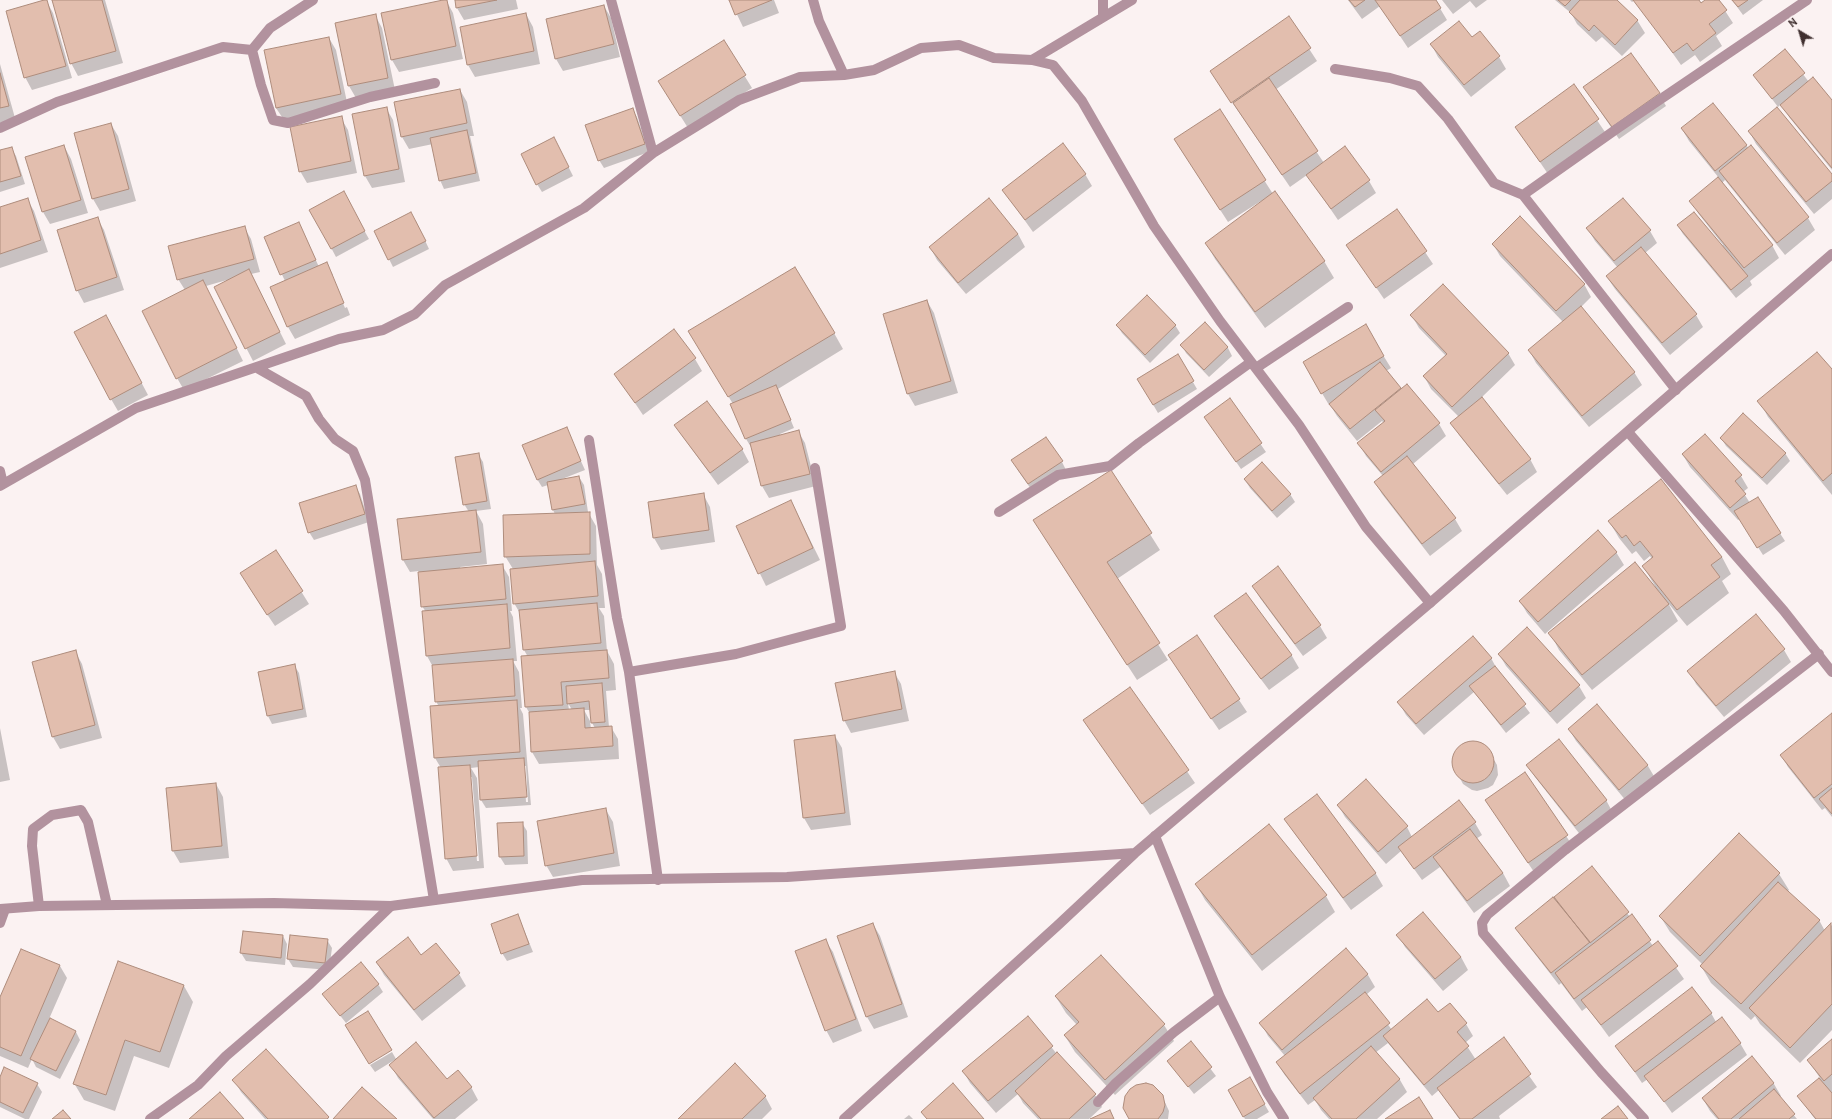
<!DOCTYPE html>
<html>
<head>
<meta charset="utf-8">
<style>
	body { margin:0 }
	#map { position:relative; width:1832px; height:1119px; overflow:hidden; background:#fbf2f2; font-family:"PT Sans",sans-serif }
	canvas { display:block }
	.north { position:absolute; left:1780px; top:12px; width:40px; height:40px; -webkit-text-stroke:3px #fbf2f2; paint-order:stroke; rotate:322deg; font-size:11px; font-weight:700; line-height:16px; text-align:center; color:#3f2f2f }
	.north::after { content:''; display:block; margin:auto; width:14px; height:18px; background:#3f2f2f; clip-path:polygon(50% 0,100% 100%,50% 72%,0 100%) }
</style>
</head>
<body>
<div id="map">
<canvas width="1832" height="1119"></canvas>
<div class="north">N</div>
</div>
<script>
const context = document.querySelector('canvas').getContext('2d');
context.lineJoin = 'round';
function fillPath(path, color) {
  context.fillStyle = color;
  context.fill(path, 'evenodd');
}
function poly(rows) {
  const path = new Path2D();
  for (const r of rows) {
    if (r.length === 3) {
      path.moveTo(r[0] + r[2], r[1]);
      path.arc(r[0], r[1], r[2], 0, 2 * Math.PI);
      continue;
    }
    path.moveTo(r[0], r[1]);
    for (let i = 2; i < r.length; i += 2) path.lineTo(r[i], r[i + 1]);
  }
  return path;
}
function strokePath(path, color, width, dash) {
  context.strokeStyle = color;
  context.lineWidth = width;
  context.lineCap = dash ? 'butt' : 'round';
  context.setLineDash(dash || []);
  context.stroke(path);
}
fillPath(poly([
	[46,0,53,13,72,78,32,90,25,77],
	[53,0,105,0,123,63,78,76,71,63],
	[446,0,453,13,463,59,399,72,392,60],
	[456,0,516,0,518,9,464,20,457,8],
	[730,0,774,0,779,13,743,27],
	[1348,0,1435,0,1447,20,1408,48,1380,6,1362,19],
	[1442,0,1487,0,1476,8,1470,1,1453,14],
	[1555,0,1616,0,1637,20,1645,33,1622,56,1602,37,1596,42,1577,24,1571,13],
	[1630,0,1698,0,1701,4,1707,0,1718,0,1733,23,1716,36,1722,46,1700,62,1695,55,1681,65,1635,0,1632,2],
	[1732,0,1763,0,1743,15],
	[604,6,611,18,620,57,563,71,556,59],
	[526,14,533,27,540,64,475,77,468,65],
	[375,15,382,28,395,90,356,98,349,86,336,23],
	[1289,18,1317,61,1275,90,1324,163,1369,181,1376,193,1338,220,1307,175,1290,187,1211,71],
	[329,38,336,50,348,107,284,120,276,108],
	[1472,38,1499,57,1506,69,1471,97,1438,57,1431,44],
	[723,41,752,88,688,128,666,93],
	[1785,51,1809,82,1832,102,1832,170,1789,117,1781,104,1778,107,1754,75],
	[0,64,15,118,0,123],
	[1574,86,1605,132,1548,174,1516,127],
	[1584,87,1659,94,1666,106,1619,139],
	[460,90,467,102,474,136,470,136,480,181,444,189,440,180,433,144,409,149,402,137,395,103],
	[386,108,393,120,405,182,372,188,365,176,353,115],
	[632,109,637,117,649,152,604,168,599,160],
	[1219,110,1273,194,1324,261,1334,278,1265,328,1215,259,1206,243,1262,202,1261,201,1228,222,1175,140],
	[341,118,348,130,357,173,307,183,300,171],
	[111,124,118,136,136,201,100,211,93,199,75,134],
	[1682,129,1746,145,1808,218,1815,230,1785,255,1725,180,1722,183,1772,245,1779,258,1750,281,1752,285,1736,298,1683,234,1678,226,1722,246,1723,245,1698,213,1691,201,1719,178,1689,141],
	[1749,131,1832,176,1832,199,1814,214,1756,144],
	[64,146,71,159,88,213,50,224,43,212,27,158],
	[558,146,573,176,542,192,537,184],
	[11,148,16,156,25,184,0,192,0,152],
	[1085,174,1092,186,1033,232,1003,190],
	[343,193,369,239,336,257,311,210],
	[27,199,34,211,48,252,0,268,0,208],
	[1397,210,1433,264,1384,299,1347,245],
	[97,218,104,230,124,290,84,303,77,290],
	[416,221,429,249,393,267,389,259],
	[299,223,319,267,327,264,333,275,331,275,345,308,347,307,350,315,295,339,288,327,271,287,285,281,265,238],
	[244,227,251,239,260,272,251,274,286,344,253,361,215,288,227,280,206,286,243,361,184,390,177,378,185,290,178,279],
	[1588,229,1650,231,1657,243,1645,253,1696,315,1703,327,1670,355,1615,289,1607,277,1618,268,1595,241],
	[1018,234,1025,247,966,294,937,260,930,247],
	[1493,244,1584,284,1591,297,1581,307,1634,372,1642,385,1589,427,1536,363,1529,350,1563,322,1500,256],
	[927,301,934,313,958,393,915,406,908,394],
	[1412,316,1508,353,1515,365,1481,398,1530,459,1537,472,1507,495,1459,435,1452,423,1459,417,1431,389,1424,376,1446,356,1419,328],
	[1205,323,1228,348,1232,356,1209,377,1186,353,1182,345],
	[1117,325,1175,325,1180,333,1150,363,1122,333],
	[1365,326,1391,368,1386,371,1401,390,1407,385,1439,424,1446,436,1413,464,1455,519,1462,531,1430,556,1382,494,1375,482,1383,476,1366,456,1359,444,1384,423,1382,421,1357,441,1337,416,1330,405,1329,405,1304,363],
	[113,329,148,395,118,411,111,399],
	[834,333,843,349,778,389,794,428,780,434,781,436,798,431,805,443,816,486,769,498,762,486,752,446,751,447,746,439,733,404,699,348],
	[1177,355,1197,389,1158,413,1138,379],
	[695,359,702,371,643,415,616,375],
	[1832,371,1832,495,1768,417,1759,401],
	[1230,400,1266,452,1241,469,1205,417],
	[676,425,742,449,749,462,718,485,683,437],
	[566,428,585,470,562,479,579,477,584,485,588,512,596,526,597,565,602,574,605,608,599,608,604,616,607,651,614,664,616,690,606,691,609,727,611,727,618,739,619,759,539,764,532,752,530,714,526,707,522,657,528,657,524,650,521,615,514,603,513,569,505,556,555,514,553,510,548,485,542,487,537,479],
	[568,703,572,710,569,710],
	[584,710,590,710,592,723,595,728,591,729,590,721],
	[1705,435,1741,476,1748,488,1743,492,1750,503,1757,498,1785,541,1763,555,1740,519,1738,520,1690,467,1683,455],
	[1721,438,1785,453,1790,461,1767,485,1726,446],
	[478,454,483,462,491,509,476,511,483,524,487,564,460,567,461,569,502,565,509,577,512,611,510,611,513,617,517,661,513,661,519,672,522,708,520,708,523,714,531,805,486,808,481,800,479,767,471,768,477,778,484,868,453,871,446,858,441,768,435,758,439,707,436,701,433,667,427,656,426,612,422,606,419,571,410,572,403,560,398,520,469,512,464,504],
	[524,766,526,766,528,802,526,802],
	[470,777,472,777,479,861,477,861],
	[1062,462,1066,470,1033,492,1017,469],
	[1110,471,1160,550,1117,579,1168,660,1137,680,1044,537],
	[1245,480,1290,494,1295,502,1277,518,1250,488],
	[355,486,360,494,369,522,314,540,309,532],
	[703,494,710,507,715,542,661,550,654,538],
	[791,501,820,560,766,586,737,527],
	[1609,521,1722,557,1731,574,1722,581,1729,593,1687,626,1668,603,1678,621,1592,690,1559,650,1550,633,1655,586,1643,566,1652,559,1650,556,1644,561,1636,551,1632,554,1619,538],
	[276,551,309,604,275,626,248,586],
	[1616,552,1624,565,1545,634,1527,613,1520,601],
	[1278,568,1320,626,1327,638,1303,656,1260,598,1253,586],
	[1246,594,1292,656,1299,668,1269,690,1223,629,1216,617],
	[1197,637,1247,712,1219,730,1176,667],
	[1784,650,1791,662,1724,717,1696,684,1689,671],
	[75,651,82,664,102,738,60,749,53,737,34,663],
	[1499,654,1579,686,1586,698,1557,724,1506,666],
	[1491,658,1498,671,1530,713,1506,733,1474,692,1424,735,1406,715,1399,703],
	[294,665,299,673,307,717,272,724,268,716],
	[894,672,901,684,909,721,851,733,844,720],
	[1130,688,1195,783,1150,815,1092,732],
	[1597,706,1648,766,1655,778,1627,802,1576,741,1569,729],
	[1832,715,1832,817,1825,808,1822,810,1788,767,1781,755],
	[0,728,10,780,0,782],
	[835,736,842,748,851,825,811,830,804,818,795,741],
	[1476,743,1482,744,1489,751,1497,765,1498,775,1493,785,1488,788,1477,791,1472,790,1463,784,1453,765,1455,754,1461,746,1466,744],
	[1528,765,1606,800,1613,813,1582,837,1535,777],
	[1525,774,1574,848,1536,875,1486,800],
	[1366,780,1407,827,1412,837,1475,823,1482,835,1476,839,1503,873,1510,886,1474,913,1440,867,1422,880,1401,851,1386,864,1345,817,1338,805],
	[216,784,223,797,229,858,180,863,173,851],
	[1317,795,1376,874,1383,886,1351,910,1293,831,1286,819],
	[606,810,613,822,620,866,553,877,546,865],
	[522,823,527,831,528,864,505,865,500,857,498,824],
	[1269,825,1326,896,1335,912,1262,971,1205,900,1196,884],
	[1739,835,1779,874,1789,890,1787,892,1819,920,1825,931,1832,925,1832,1030,1800,1063,1760,1024,1755,1016,1751,1020,1711,983,1701,966,1703,965,1670,932,1660,916],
	[1592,868,1630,917,1632,916,1653,946,1658,942,1684,979,1609,1037,1587,1007,1582,1011,1561,983,1559,985,1524,940,1516,928],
	[518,915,533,952,507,961,502,953],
	[873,924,880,936,908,1017,874,1029,867,1017,838,937],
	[1398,935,1461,957,1468,970,1443,991,1405,947],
	[283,936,287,944,285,965,246,961,241,953],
	[327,940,332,948,329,970,293,967,288,959],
	[825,940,833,952,862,1031,833,1043,826,1030],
	[436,944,459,974,466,986,422,1021,384,975,377,963,421,956],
	[22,950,60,966,67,978,49,1019,76,1032,80,1040,60,1079,36,1067,32,1059,28,1068,0,1056,0,999],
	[1346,950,1368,975,1375,987,1366,995,1392,1030,1438,1014,1450,1004,1466,1024,1473,1036,1465,1043,1476,1060,1503,1039,1537,1087,1499,1116,1500,1119,1459,1119,1439,1090,1432,1096,1388,1043,1375,1053,1400,1080,1407,1092,1377,1119,1329,1119,1321,1110,1315,1100,1308,1105,1284,1074,1277,1062,1285,1056,1268,1036,1261,1023],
	[378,984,383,992,346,1023,323,994],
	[184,986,193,1002,169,1068,134,1056,115,1111,84,1100,74,1083],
	[1056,997,1164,1025,1174,1041,1115,1095,1075,1052,1065,1036,1077,1025,1066,1013],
	[1711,1013,1716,1022,1740,1043,1747,1055,1672,1113,1648,1079,1642,1083,1617,1046],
	[1028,1017,1056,1053,1095,1095,1102,1107,1089,1119,1038,1119,1023,1103,1018,1094,996,1113,970,1083,963,1071],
	[1832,1040,1832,1092,1831,1093,1832,1119,1815,1119,1798,1096,1820,1078,1808,1060],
	[1190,1042,1216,1076,1194,1094,1168,1061],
	[266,1050,328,1118,329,1119,265,1119,241,1092,234,1080],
	[392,1052,396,1059,375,1072,370,1065],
	[1752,1058,1774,1084,1781,1096,1779,1097,1797,1119,1717,1119,1710,1111,1703,1099],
	[391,1065,471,1087,478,1100,455,1119,433,1119,398,1078],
	[0,1079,37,1084,42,1092,29,1119,25,1119,0,1107],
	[1250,1079,1269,1112,1257,1119,1245,1119,1229,1090],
	[1153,1086,1158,1090,1163,1098,1169,1111,1168,1119,1130,1119],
	[765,1096,772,1109,762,1119,679,1119],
	[909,1115,913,1119,904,1119]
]), '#0003');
const building = poly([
	[44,0,47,0,66,66,24,78,6,11,44,0],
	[52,0,102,0,116,51,70,64,52,0],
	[443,0,447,0,456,46,391,60,381,13,443,0],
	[455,0,497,0,456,8,455,0],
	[729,0,772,0,735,15,729,0],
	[1349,0,1365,0,1355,7,1349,0],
	[1375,0,1436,0,1441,8,1400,36,1375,0],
	[1558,0,1571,0,1565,6,1558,0],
	[1580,0,1617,0,1638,20,1615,45,1594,25,1589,31,1569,12,1580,0],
	[1633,0,1699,0,1701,3,1705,0,1719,0,1727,10,1709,24,1716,33,1693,51,1687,43,1673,53,1633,0],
	[1732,0,1748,0,1738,7,1732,0],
	[604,5,614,44,555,59,546,19,604,5],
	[526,13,534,51,467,65,460,27,526,13],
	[376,14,388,78,348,86,335,23,376,14],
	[1289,16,1311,48,1231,103,1210,71,1289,16],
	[1459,21,1472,37,1480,31,1500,56,1464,85,1430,44,1459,21],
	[329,37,341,94,276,108,264,50,329,37],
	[724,40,746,75,680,116,658,81,724,40],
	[1785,49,1805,73,1772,99,1753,75,1785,49],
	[1631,53,1660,93,1612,127,1583,87,1631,53],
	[0,73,9,106,0,108,0,73],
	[1813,77,1832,100,1832,168,1780,105,1813,77],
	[1269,78,1318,151,1282,175,1233,103,1269,78],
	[1574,84,1599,119,1540,162,1515,127,1574,84],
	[460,89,467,123,401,137,394,102,460,89],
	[1713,103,1747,145,1715,171,1681,128,1713,103],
	[387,107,399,169,364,176,352,114,387,107],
	[1777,107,1832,174,1832,181,1806,202,1748,131,1777,107],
	[633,108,645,144,598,161,585,125,633,108],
	[1220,109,1266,180,1220,210,1174,139,1220,109],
	[342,116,351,161,299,172,290,127,342,116],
	[111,123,129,189,92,199,74,133,111,123],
	[467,130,476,173,439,181,430,138,467,130],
	[554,137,569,167,536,185,521,154,554,137],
	[1063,143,1086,174,1025,220,1002,190,1063,143],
	[64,145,81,200,42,212,25,157,64,145],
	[1751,145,1809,217,1777,243,1719,171,1751,145],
	[1345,146,1370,180,1331,209,1306,175,1345,146],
	[12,147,21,176,0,182,0,150,12,147],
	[1718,177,1773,245,1744,268,1689,201,1718,177],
	[344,191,365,231,331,249,309,210,344,191],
	[1275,191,1325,261,1255,312,1205,243,1275,191],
	[28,198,41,240,0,254,0,207,28,198],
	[989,198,1018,234,958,283,929,247,989,198],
	[1623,198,1651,230,1614,261,1586,228,1623,198],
	[1397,209,1427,251,1376,288,1346,245,1397,209],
	[411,212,426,241,388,260,374,231,411,212],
	[1694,212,1748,276,1731,290,1677,225,1694,212],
	[1520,216,1585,284,1556,311,1492,244,1520,216],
	[98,217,117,277,76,291,57,230,98,217],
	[299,222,316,260,280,275,264,237,299,222],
	[245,226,254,259,177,280,168,246,245,226],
	[1641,247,1697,314,1662,343,1606,276,1641,247],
	[327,262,344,303,287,327,270,287,327,262],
	[795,267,835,333,728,397,688,331,795,267],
	[249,269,280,332,245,349,214,287,249,269],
	[203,280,237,348,176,379,142,311,203,280],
	[1443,284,1509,353,1452,407,1423,376,1447,354,1410,315,1443,284],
	[1147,295,1176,325,1145,355,1116,325,1147,295],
	[927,300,951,381,907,394,883,314,927,300],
	[1581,306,1635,372,1582,416,1528,350,1581,306],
	[106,315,142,383,110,400,74,332,106,315],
	[1205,322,1228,347,1204,370,1180,345,1205,322],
	[1366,324,1384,356,1321,394,1303,362,1366,324],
	[674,329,696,358,635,403,614,374,674,329],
	[1817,352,1832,369,1832,473,1823,481,1757,401,1817,352],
	[1178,354,1194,381,1153,405,1137,379,1178,354],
	[1380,362,1401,388,1350,429,1329,404,1380,362],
	[1407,384,1440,423,1381,472,1357,443,1385,421,1375,410,1407,384],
	[776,385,791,420,745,439,730,404,776,385],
	[1482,397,1531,459,1499,484,1450,423,1482,397],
	[1230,398,1262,443,1236,462,1204,417,1230,398],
	[707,401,743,449,710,473,674,425,707,401],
	[1743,413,1786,453,1762,478,1720,438,1743,413],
	[567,427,581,461,537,480,522,445,567,427],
	[799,430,810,474,761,486,750,443,799,430],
	[1705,434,1742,475,1735,481,1746,494,1730,508,1682,454,1705,434],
	[1046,437,1063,461,1028,484,1011,460,1046,437],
	[479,453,487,501,463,505,455,457,479,453],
	[1407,456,1456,518,1422,544,1374,482,1407,456],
	[1262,462,1291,494,1272,511,1244,479,1262,462],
	[1111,470,1152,533,1107,562,1160,643,1127,665,1033,520,1111,470],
	[579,476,585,504,552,510,547,482,579,476],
	[1661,479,1722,557,1711,565,1720,577,1677,610,1642,566,1653,557,1640,541,1634,546,1626,535,1622,538,1608,521,1661,479],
	[356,485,365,514,308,533,299,503,356,485],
	[704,493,709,530,653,538,648,502,704,493],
	[1758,497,1781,533,1757,548,1734,511,1758,497],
	[791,500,813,548,758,574,736,526,791,500],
	[476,510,481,552,402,560,397,519,476,510],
	[590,512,590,554,504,557,503,515,590,512],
	[1598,530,1617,552,1538,622,1519,601,1598,530],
	[276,550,303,591,267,615,240,573,276,550],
	[595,561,598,596,513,604,510,569,595,561],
	[1635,562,1669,604,1582,675,1548,633,1635,562],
	[503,564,506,599,421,607,418,572,503,564],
	[1278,566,1321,625,1295,644,1252,586,1278,566],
	[1246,593,1292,655,1261,679,1214,616,1246,593],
	[597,603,601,643,523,650,519,610,597,603],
	[507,604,510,648,426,656,422,611,507,604],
	[1756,614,1785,649,1716,706,1687,671,1756,614],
	[1527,627,1580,685,1550,712,1498,654,1527,627],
	[1197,635,1240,699,1211,719,1168,655,1197,635],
	[1473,636,1492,658,1416,724,1397,702,1473,636],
	[76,650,95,725,52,737,32,662,76,650],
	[607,650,609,678,561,682,563,705,525,707,521,656,607,650],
	[513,659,515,696,435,702,432,665,513,659],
	[295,664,303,709,267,716,258,672,295,664],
	[1495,666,1526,704,1501,725,1469,686,1495,666],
	[895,671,902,709,843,721,835,683,895,671],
	[602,683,605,722,591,723,589,701,567,704,566,686,602,683],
	[1130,687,1189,770,1142,804,1083,720,1130,687],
	[517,700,520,752,434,758,430,706,517,700],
	[1597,704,1648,765,1619,790,1568,729,1597,704],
	[584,708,585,728,612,726,613,746,531,752,529,712,584,708],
	[1832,713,1832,784,1814,798,1780,755,1832,713],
	[835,735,845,813,803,818,794,740,835,735],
	[1559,739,1607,800,1575,826,1526,765,1559,739],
	[1473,762,21],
	[524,758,527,797,480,800,478,761,524,758],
	[470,765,477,856,445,859,438,767,470,765],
	[1525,772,1568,835,1528,863,1485,800,1525,772],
	[1366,779,1408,826,1378,852,1337,805,1366,779],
	[216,783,222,846,172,851,166,788,216,783],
	[1832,788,1832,814,1819,799,1832,788],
	[1317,794,1376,873,1343,898,1284,819,1317,794],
	[1459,800,1476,822,1414,869,1398,847,1459,800],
	[606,808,614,853,545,866,537,821,606,808],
	[523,822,524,856,499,857,497,823,523,822],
	[1269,824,1327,895,1252,955,1195,884,1269,824],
	[1470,829,1503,873,1467,901,1433,857,1470,829],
	[1739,833,1780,873,1700,956,1659,916,1739,833],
	[1592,866,1629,912,1590,943,1554,897,1592,866],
	[1778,882,1820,920,1741,1004,1700,966,1778,882],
	[1553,897,1590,942,1551,973,1515,928,1553,897],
	[1423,912,1461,957,1435,979,1396,935,1423,912],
	[518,914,529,944,501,954,491,924,518,914],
	[1632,914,1651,940,1574,999,1555,973,1632,914],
	[873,923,902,1004,866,1017,837,936,873,923],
	[1831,923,1832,1004,1790,1048,1749,1008,1831,923],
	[243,931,283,935,281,958,240,953,243,931],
	[290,935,328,939,325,963,287,959,290,935],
	[408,937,421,955,436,943,460,973,414,1010,376,962,408,937],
	[826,939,856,1019,825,1031,795,951,826,939],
	[1658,941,1678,966,1601,1025,1581,1000,1658,941],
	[1346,948,1368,974,1282,1050,1259,1023,1346,948],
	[21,949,60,965,21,1056,0,1047,0,997,21,949],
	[1101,955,1165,1024,1105,1080,1064,1035,1079,1022,1055,996,1101,955],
	[118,961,184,985,160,1052,125,1040,106,1095,73,1084,118,961],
	[361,962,379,984,340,1016,322,994,361,962],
	[1692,987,1712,1013,1635,1072,1615,1046,1692,987],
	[1365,992,1390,1023,1300,1094,1276,1062,1365,992],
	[1427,999,1438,1012,1450,1003,1467,1023,1457,1032,1469,1046,1424,1085,1383,1036,1427,999],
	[368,1011,392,1050,369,1064,345,1025,368,1011],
	[1028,1016,1053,1046,988,1101,962,1071,1028,1016],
	[1722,1017,1741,1043,1664,1102,1644,1076,1722,1017],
	[50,1018,76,1031,56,1071,30,1059,50,1018],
	[1504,1037,1531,1074,1472,1119,1460,1119,1437,1088,1504,1037],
	[1832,1039,1832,1074,1824,1081,1807,1060,1832,1039],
	[1191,1041,1212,1067,1188,1087,1167,1061,1191,1041],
	[416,1042,447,1079,458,1070,472,1087,434,1118,389,1065,416,1042],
	[1371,1046,1400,1079,1356,1119,1332,1119,1313,1098,1371,1046],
	[266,1049,329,1117,327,1119,268,1119,232,1080,266,1049],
	[1057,1052,1096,1094,1069,1119,1041,1119,1015,1091,1057,1052],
	[1752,1056,1774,1083,1731,1119,1719,1119,1702,1098,1752,1056],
	[735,1063,766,1096,742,1119,678,1119,735,1063],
	[4,1067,38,1083,23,1113,0,1102,0,1077,4,1067],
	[1250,1077,1265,1104,1243,1117,1228,1090,1250,1077],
	[1819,1078,1832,1093,1832,1119,1816,1119,1797,1096,1819,1078],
	[953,1083,984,1119,927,1119,921,1112,953,1083],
	[1146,1083,1153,1085,1163,1095,1165,1105,1163,1112,1158,1119,1129,1119,1123,1108,1125,1096,1130,1089,1136,1085,1146,1083],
	[362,1087,397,1119,333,1119,362,1087],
	[1774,1089,1795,1114,1789,1119,1739,1119,1774,1089],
	[220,1092,244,1119,189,1119,220,1092],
	[1419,1097,1433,1119,1385,1119,1419,1097],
	[1618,1106,1628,1119,1601,1119,1618,1106],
	[63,1110,71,1119,52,1119,63,1110],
	[1110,1110,1114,1119,1090,1119,1110,1110]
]);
fillPath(building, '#e2beae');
strokePath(building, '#ae8c7c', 1);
strokePath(poly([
	[39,906,32,846,33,829,52,815,81,810,88,822,107,905]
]), '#b2929e', 10);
strokePath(poly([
	[611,0,653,153],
	[813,0,819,21,844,75],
	[1103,17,1103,0],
	[252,50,270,28,313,0],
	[1032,60,1132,0],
	[1335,69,1390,78,1418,86,1448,119,1494,183,1523,195,1676,390],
	[0,128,57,102,223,47,252,50,261,85,273,120,288,123,370,97,435,83],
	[1523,195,1618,128,1807,0],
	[257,368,306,396,319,419,335,439,353,451,365,480,434,900],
	[1256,368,1348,307],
	[1628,432,1784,611,1832,672],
	[589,440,617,618,629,672,658,880],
	[0,471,3,484],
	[0,486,136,408,339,339,383,330,415,314,445,285,584,208,653,153,739,100,800,77,844,75,874,70,921,48,959,45,994,58,1032,60,1053,65,1082,101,1154,226,1220,321,1299,425,1366,527,1430,603],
	[999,512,1058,475,1110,466,1139,443,1251,362],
	[629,672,736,654,841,626,815,468],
	[1155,836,1220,997,1267,1092,1284,1119],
	[0,923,5,909],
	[1098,1102,1116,1083,1174,1032,1220,997],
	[150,1119,198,1085,226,1056,310,984,391,906],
	[1644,1119,1601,1072,1483,933,1482,923,1487,915,1565,850,1819,654]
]), '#b2929e', 10);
strokePath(poly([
	[0,909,39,906,274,903,391,906,582,880,787,877,1135,853],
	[844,1119,1057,926,1135,853,1430,603,1832,254]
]), '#b2929e', 10);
</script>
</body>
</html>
